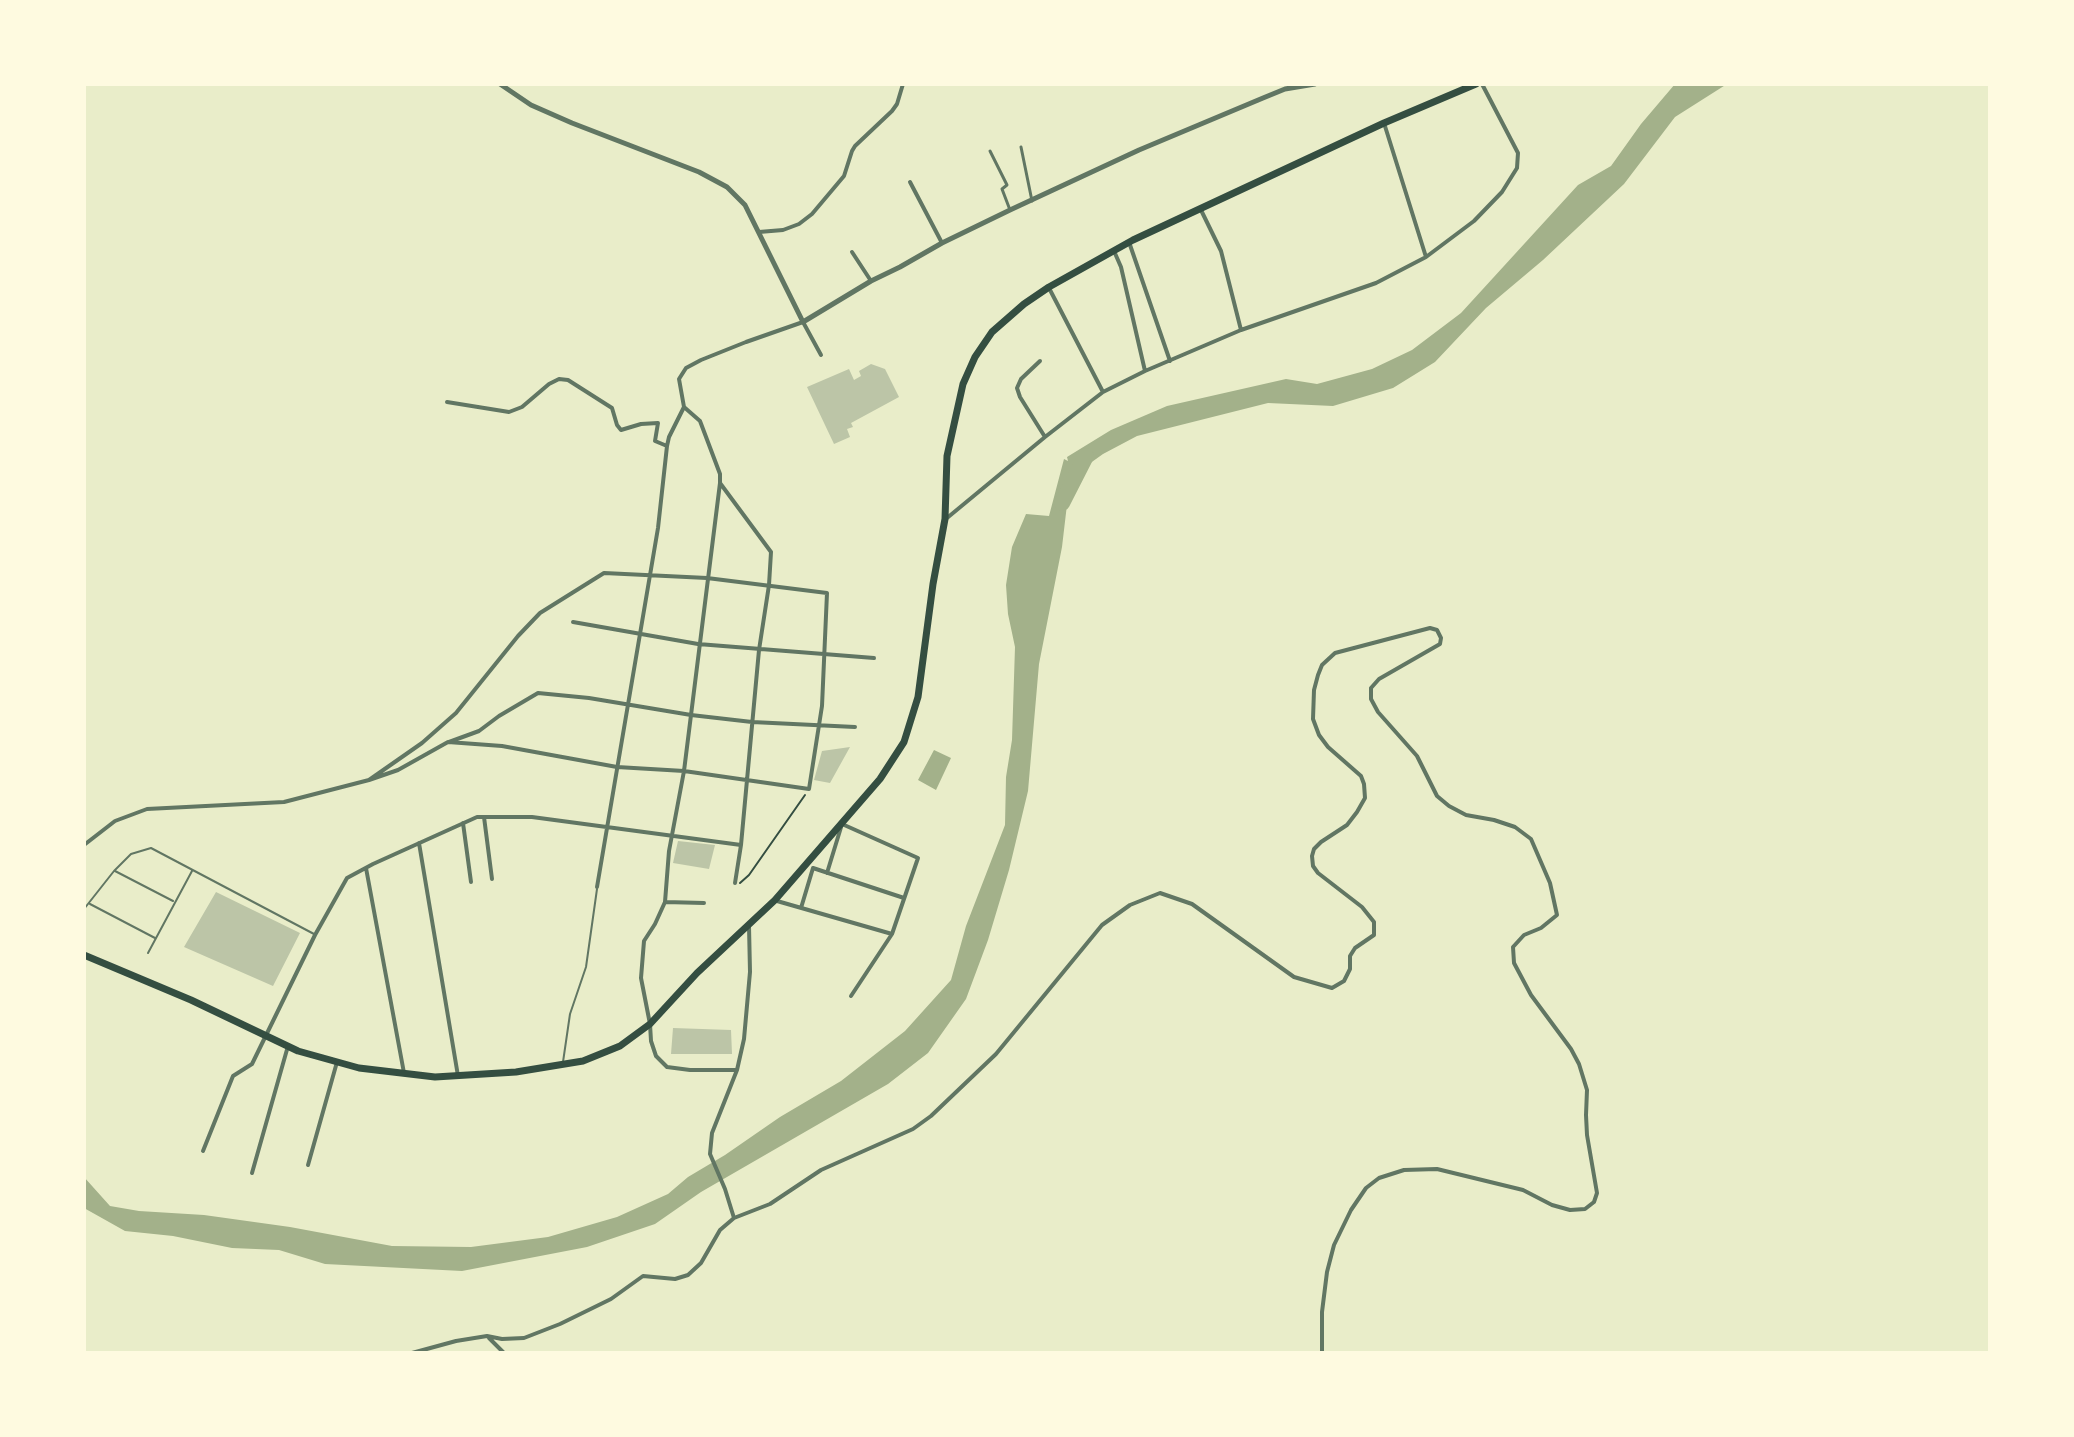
<!DOCTYPE html>
<html>
<head>
<meta charset="utf-8">
<style>
	body { margin:0 }
	#map { position:relative; width:2074px; height:1437px; overflow:hidden; background:#e9edc9; font-family:Jost,sans-serif }
	canvas { display:block }
	.frame { position:absolute; inset:0; border:86px solid #fefae0; pointer-events:none }
</style>
</head>
<body>
<div id="map">
<canvas width="2074" height="1437"></canvas>
<div class="frame"></div>
</div>
<script>
const context = document.querySelector('canvas').getContext('2d');
context.lineJoin = 'round';
function fillPath(path, color) {
  context.fillStyle = color;
  context.fill(path, 'evenodd');
}
function poly(rows) {
  const path = new Path2D();
  for (const r of rows) {
    path.moveTo(r[0], r[1]);
    for (let i = 2; i < r.length; i += 2) path.lineTo(r[i], r[i + 1]);
  }
  return path;
}
function strokePath(path, color, width, dash) {
  context.strokeStyle = color;
  context.lineWidth = width;
  context.lineCap = dash ? 'butt' : 'round';
  context.setLineDash(dash || []);
  context.stroke(path);
}
fillPath(poly([
	[1675,84,1727,84,1675,117,1624,184,1543,260,1486,308,1435,362,1393,388,1333,406,1268,403,1137,436,1103,454,1075,474,1068,496,1062,547,1039,664,1028,791,1009,870,988,940,966,999,928,1053,888,1084,701,1192,655,1224,587,1247,462,1271,325,1264,279,1250,232,1248,173,1236,125,1231,84,1208,84,1177,110,1206,139,1211,204,1215,290,1227,392,1246,471,1247,548,1237,617,1217,668,1194,688,1177,725,1155,780,1117,841,1081,905,1031,951,980,966,926,1005,825,1006,777,1012,740,1015,647,1008,614,1006,585,1012,547,1026,514,1049,516,1064,459,1068,461,1067,457,1111,430,1167,406,1286,379,1317,384,1372,369,1412,350,1461,313,1578,185,1611,166,1641,124],
	[934,750,951,758,936,790,918,780]
]), '#a3b18a');
strokePath(poly([
	[1062,503,1086,456]
]), '#a3b18a', 16);
fillPath(poly([
	[871,364,885,369,899,397,851,423,853,427,847,429,850,437,834,444,807,387,849,369,854,380,861,376,859,371],
	[850,747,830,783,814,780,822,751],
	[678,841,715,845,709,869,673,863],
	[216,892,300,933,273,986,184,947],
	[673,1028,731,1030,732,1054,671,1054]
]), '#bcc5a7');
strokePath(poly([
	[740,883,749,875,805,795]
]), '#344e41', 2);
strokePath(poly([
	[115,871,173,901],
	[90,904,155,938],
	[84,909,114,871,131,854,151,848,314,934],
	[148,953,192,871],
	[563,1062,570,1014,586,967,597,889]
]), '#617663', 2);
strokePath(poly([
	[1021,147,1032,201],
	[990,151,1007,185,1002,189,1010,210]
]), '#617663', 3);
strokePath(poly([
	[1384,123,1426,257],
	[910,182,942,243],
	[1200,208,1221,251,1241,330],
	[759,232,783,230,799,224,812,214,844,176,852,151,855,146,892,111,897,104,903,84],
	[1129,242,1170,361],
	[1114,251,1121,267,1145,371],
	[852,252,871,281],
	[1049,288,1103,392],
	[1040,361,1021,379,1017,388,1020,397,1045,437],
	[447,402,509,412,522,407,549,384,559,379,568,380,612,408,617,425,621,430,641,424,658,423,655,441,667,446],
	[684,407,700,421,720,474,720,483,684,771,669,851,665,902,655,924,644,941,641,978,650,1024,651,1041,656,1056,667,1067,690,1070,737,1070],
	[684,407,679,379,686,368,701,360,746,342,803,322,821,355],
	[720,483,771,552,769,585,759,650,741,845,735,883],
	[947,518,1045,437,1103,392,1145,371,1241,330,1376,283,1426,257,1474,221,1502,192,1517,168,1518,153,1482,84],
	[573,622,698,644,874,658],
	[449,742,479,731,499,716,538,693,589,698,691,715,752,722,855,727],
	[484,817,492,879],
	[463,823,471,882],
	[419,843,458,1076],
	[84,845,115,821,147,809,284,802,369,780,398,770,448,742,502,746,617,767,684,771,809,789,822,706,827,593,707,578,604,573,540,613,518,636,456,713,422,743,369,780],
	[366,868,404,1073],
	[827,873,842,824,918,858,892,934,851,996],
	[597,887,658,528,667,446,669,437,684,407],
	[777,901,892,934],
	[665,902,704,903],
	[801,908,813,868,904,898],
	[203,1151,233,1076,252,1064,315,935,347,878,373,864,477,817,532,817,741,845],
	[308,1165,337,1062],
	[252,1173,288,1046],
	[734,1218,725,1189,710,1154,712,1133,737,1070,744,1039,750,972,749,926],
	[489,1338,504,1353],
	[412,1353,456,1341,487,1336,502,1339,524,1338,560,1324,611,1299,643,1276,675,1279,688,1275,701,1263,720,1230,734,1218,770,1204,821,1170,913,1129,931,1116,996,1054,1102,925,1130,905,1160,893,1192,904,1294,977,1332,988,1344,981,1350,969,1350,956,1355,948,1374,935,1374,922,1362,907,1318,873,1313,866,1312,856,1314,849,1321,842,1347,825,1357,812,1365,798,1364,784,1361,776,1328,747,1319,735,1313,719,1314,690,1318,675,1322,665,1335,653,1430,628,1437,630,1441,638,1440,644,1379,679,1371,688,1371,699,1378,712,1417,756,1437,796,1449,806,1466,815,1494,820,1515,827,1531,839,1550,883,1557,915,1541,928,1524,935,1513,947,1514,963,1531,995,1571,1049,1579,1064,1587,1090,1586,1115,1587,1135,1597,1193,1594,1202,1585,1209,1570,1210,1552,1205,1523,1190,1437,1169,1404,1170,1379,1178,1366,1188,1351,1210,1334,1245,1327,1272,1322,1312,1322,1353]
]), '#617663', 4);
strokePath(poly([
	[500,84,531,105,572,123,699,172,727,187,745,205,803,322,871,281,900,267,942,243,1010,210,1139,150,1263,98,1285,89,1315,84]
]), '#617663', 5);
strokePath(poly([
	[84,955,191,1000,298,1051,359,1068,435,1077,516,1072,583,1061,620,1046,650,1024,697,973,775,900,880,779,904,742,918,697,933,584,945,519,947,456,963,384,975,357,992,332,1024,304,1049,287,1133,240,1384,123,1476,84]
]), '#344e41', 7);
</script>
</body>
</html>
